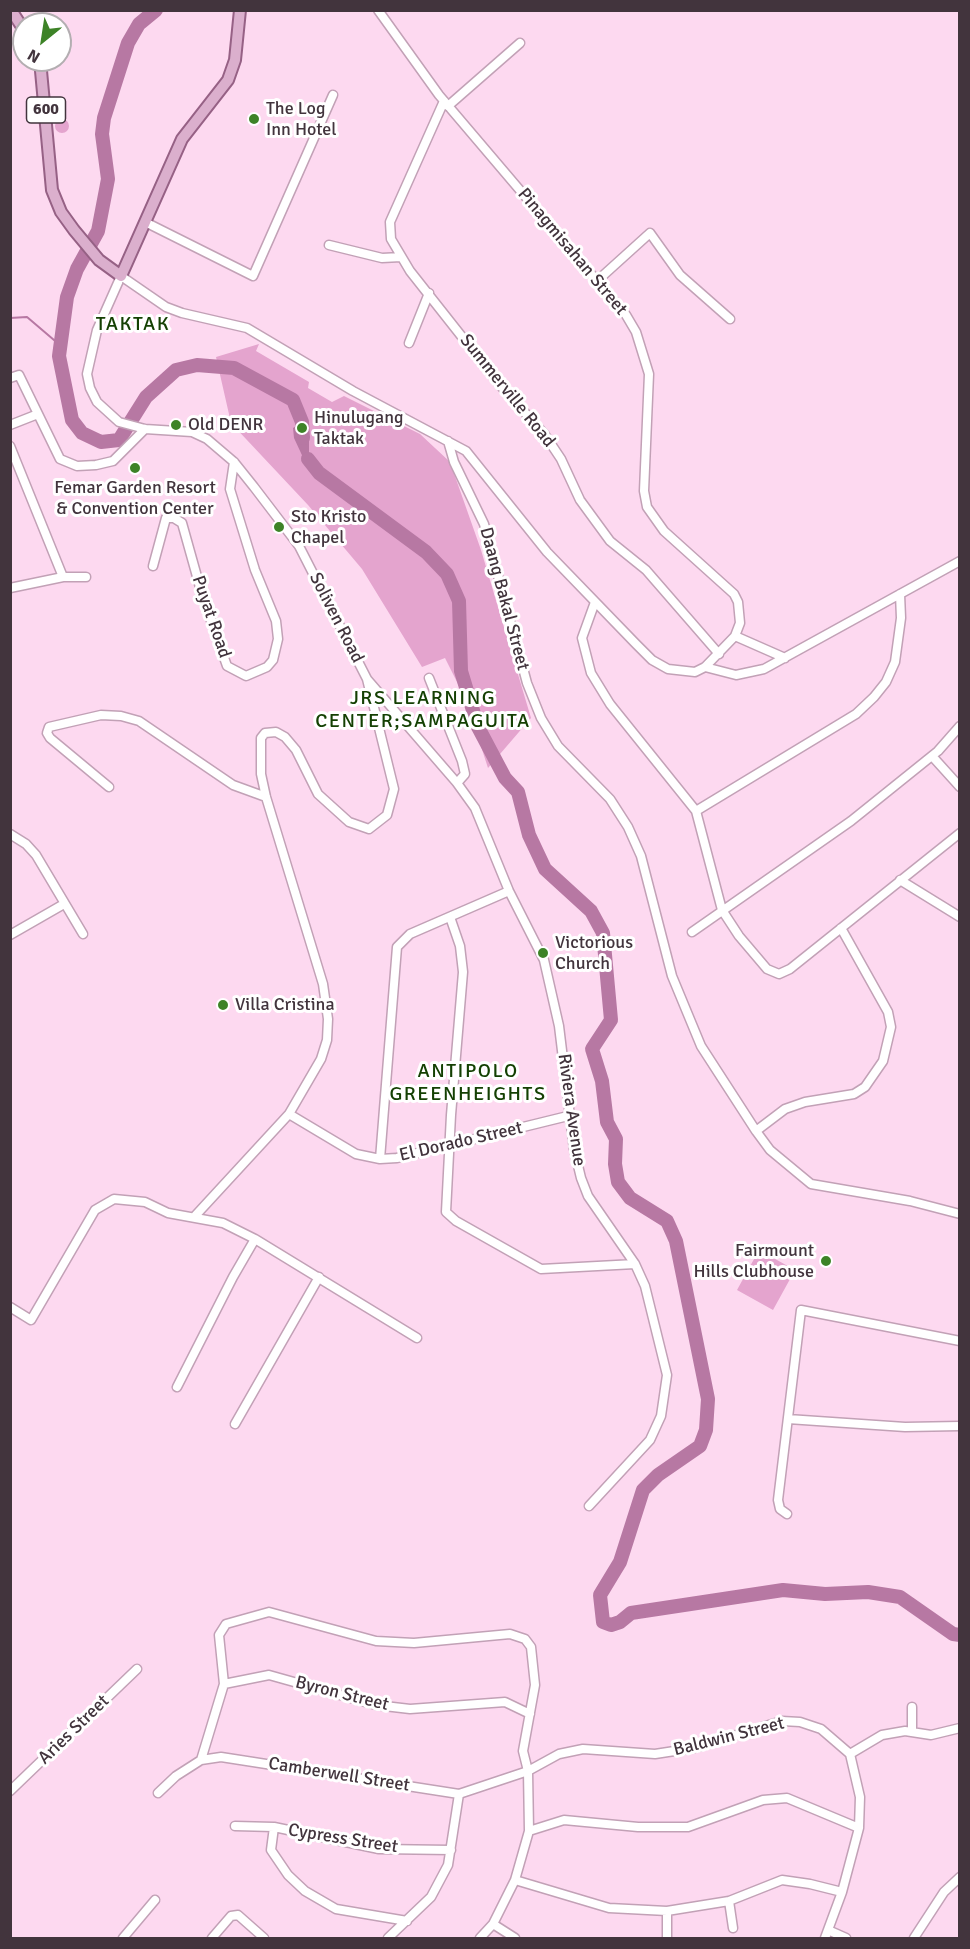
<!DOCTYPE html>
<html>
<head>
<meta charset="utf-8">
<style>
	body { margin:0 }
	#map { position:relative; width:970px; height:1949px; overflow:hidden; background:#fdd9f0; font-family:Signika,sans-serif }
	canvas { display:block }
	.frame { position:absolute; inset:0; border:12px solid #42343d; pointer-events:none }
	.north { position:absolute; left:12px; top:12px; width:60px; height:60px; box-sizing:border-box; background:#fff; border:2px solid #b3aeb1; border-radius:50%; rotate:210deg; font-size:16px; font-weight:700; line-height:24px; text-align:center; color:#42343d }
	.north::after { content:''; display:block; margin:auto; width:21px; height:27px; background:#3d8327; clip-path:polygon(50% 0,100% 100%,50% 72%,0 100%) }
</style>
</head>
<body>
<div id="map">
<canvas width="970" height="1949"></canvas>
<div class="frame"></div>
<div class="north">N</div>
</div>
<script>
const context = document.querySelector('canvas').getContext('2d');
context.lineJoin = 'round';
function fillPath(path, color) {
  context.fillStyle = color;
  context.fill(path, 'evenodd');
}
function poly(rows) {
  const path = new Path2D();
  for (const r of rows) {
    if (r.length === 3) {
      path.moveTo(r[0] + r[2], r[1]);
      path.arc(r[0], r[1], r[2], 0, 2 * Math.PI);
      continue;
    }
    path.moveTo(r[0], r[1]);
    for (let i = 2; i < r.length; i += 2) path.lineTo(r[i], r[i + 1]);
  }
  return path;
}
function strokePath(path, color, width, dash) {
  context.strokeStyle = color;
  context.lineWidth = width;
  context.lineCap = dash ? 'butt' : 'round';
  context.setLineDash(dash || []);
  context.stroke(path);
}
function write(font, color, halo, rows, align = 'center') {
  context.font = font + ' Signika,sans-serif';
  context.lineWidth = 6;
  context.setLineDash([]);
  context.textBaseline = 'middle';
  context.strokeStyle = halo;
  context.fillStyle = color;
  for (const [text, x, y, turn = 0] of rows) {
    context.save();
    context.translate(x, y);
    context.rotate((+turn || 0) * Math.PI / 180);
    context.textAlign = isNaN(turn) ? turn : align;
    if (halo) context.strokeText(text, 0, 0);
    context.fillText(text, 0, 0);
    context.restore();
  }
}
fillPath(poly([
	[62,126,7],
	[259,344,256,351,309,382,308,388,332,402,344,396,420,434,450,462,481,550,531,718,488,768,466,700,445,658,422,667,362,569,308,505,231,423,216,357],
	[759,1250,795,1270,773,1310,737,1290]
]), '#e4a4ce');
fillPath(poly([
	[302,422,309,422,309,453,319,473,307,466,294,438,293,428]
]), '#b778a3');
strokePath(poly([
	[10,318,27,317,61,346]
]), '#b778a3', 2);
strokePath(poly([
	[156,10,139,24,128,43,104,118,102,134,108,179,98,231,77,269,67,297,59,356,72,420,82,433,101,442,119,440,146,397,176,370,197,365,234,368,293,400,302,422,303,438],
	[308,459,319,473,426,552,447,574,459,601,461,671,478,727,505,778,518,792,529,835,545,869,591,911,603,933,611,1020,592,1049,602,1081,607,1122,616,1139,615,1164,618,1182,630,1198,667,1221,676,1241,708,1399,706,1430,700,1446,658,1475,643,1490,620,1562,600,1595,603,1622,611,1625,620,1622,631,1613,783,1590,825,1594,868,1592,900,1597,953,1634,960,1635]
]), '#b778a3', 14);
const minor = poly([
	[378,10,439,95,626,315,636,332,649,374,644,491,647,507,664,531,734,594,738,602,740,623,735,636,705,667,695,672,668,669,652,660,636,644,547,552,466,451,353,391,247,328,182,313,166,307,121,276,97,330,87,374,90,388,97,402,119,422,145,429,192,432,207,439,234,462,254,487,299,546,367,679,457,783,475,808,509,891,544,960,559,1026,574,1149,581,1178,588,1196,635,1264,645,1286,667,1375,661,1416,650,1440,589,1506],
	[444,101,390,222,391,239,410,271,500,385,545,435,561,459,580,500,610,541,646,570,719,654],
	[448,106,520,43],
	[145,222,253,276,333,95],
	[329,245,382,258,401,257],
	[598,280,650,233,680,275,730,319],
	[409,343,429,293],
	[10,378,19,375,60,459,77,466,96,465,113,461,145,429],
	[10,425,38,414],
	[448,441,454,462,484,524,527,683,541,718,558,746,610,799,628,827,641,856,672,976,701,1046,756,1131,770,1150,811,1184,910,1201,960,1214],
	[10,446,63,577],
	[153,566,166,518,174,518,182,523,203,598,227,666,246,676,267,667,273,660,278,639,276,621,255,570,230,489,234,462],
	[10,588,63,577,86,577],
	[595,602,582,638,591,673,610,704,696,811,722,910,739,936,767,969,779,974,790,969,960,833],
	[735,636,785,658],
	[705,667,736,675,764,669,960,561],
	[429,678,462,761,465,774,457,783],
	[932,756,960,787],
	[109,787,50,738,47,733,49,727,101,715,121,716,139,721,233,785,266,797],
	[696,811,856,714,874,697,886,682,895,662,901,618,900,594],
	[10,834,26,844,36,855,83,934],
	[900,880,960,917],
	[450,917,460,946,463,972,451,1115,446,1212,456,1221,541,1269,635,1264],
	[692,932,851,821,938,751,960,726],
	[10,935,64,904],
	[289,1114,356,1154,380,1159,397,1158,572,1115],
	[756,1131,785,1109,805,1102,854,1094,865,1087,883,1061,891,1027,888,1012,841,928],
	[380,1159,397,947,410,934,509,891],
	[195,1216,289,1114,321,1059,327,1040,328,1019,323,984,266,797,261,774,261,738,265,733,276,732,285,737,296,750,318,794,349,822,369,829,387,815,394,789,367,679],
	[10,1307,31,1320,95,1210,114,1199,145,1202,168,1213,223,1223,255,1239,417,1338],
	[177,1387,233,1277,255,1239],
	[788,1419,905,1427,960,1426],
	[235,1424,319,1277],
	[787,1514,780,1509,778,1500,801,1310,960,1341],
	[224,1684,269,1675,376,1705,410,1709,505,1702,530,1714],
	[912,1732,912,1707],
	[850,1754,882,1735,905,1731,931,1735,960,1728],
	[201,1760,224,1684,219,1635,226,1624,269,1612,376,1641,414,1643,510,1634,525,1639,531,1647,535,1685,523,1751,528,1771,529,1831,515,1880,493,1924,480,1938],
	[10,1791,137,1669],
	[158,1793,176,1776,201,1760,221,1757,459,1794,528,1771,559,1754,583,1749,655,1754,694,1748,782,1721,800,1722,821,1729,850,1754,860,1797,859,1828,842,1892,825,1938],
	[235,1826,274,1827,379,1849,451,1850],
	[274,1827,271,1850,288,1875,305,1891,336,1909,407,1921],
	[529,1831,564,1820,638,1827,688,1827,763,1800,787,1798,859,1828],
	[515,1880,609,1908,667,1911,729,1901,782,1880,810,1884,842,1892],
	[729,1901,733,1928],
	[667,1911,667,1938],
	[493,1924,515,1938],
	[828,1930,846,1938],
	[123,1938,155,1900],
	[212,1938,231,1916,238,1915,264,1938],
	[388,1938,431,1897,448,1865,459,1794],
	[914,1938,944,1892,960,1877]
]);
const major = poly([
	[11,10,24,30],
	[40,60,52,190,61,212,74,230,99,260,121,276,182,139,228,80,235,60,240,10]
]);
strokePath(minor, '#c2a1b6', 11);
strokePath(major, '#966185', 14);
strokePath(minor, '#fff', 8);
strokePath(major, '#dbafcd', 10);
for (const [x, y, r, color] of [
	[254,119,6,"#3d8327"],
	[176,425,6,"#3d8327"],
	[302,428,6,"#3d8327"],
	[135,468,6,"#3d8327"],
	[279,527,6,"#3d8327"],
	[543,953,6,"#3d8327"],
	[223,1005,6,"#3d8327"],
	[826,1261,6,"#3d8327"]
]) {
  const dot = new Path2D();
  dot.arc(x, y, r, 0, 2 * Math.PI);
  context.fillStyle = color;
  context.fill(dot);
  strokePath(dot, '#fff', 2);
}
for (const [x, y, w] of [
	[46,110,39]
]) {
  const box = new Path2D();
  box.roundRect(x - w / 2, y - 13, w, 26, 4.5);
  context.fillStyle = '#fff';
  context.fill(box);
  strokePath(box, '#42343d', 1.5);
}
write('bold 16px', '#42343d', null, [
	["600",46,110]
]);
write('18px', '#42343d', '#fff', [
	["The Log",266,109],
	["Inn Hotel",266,130],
	["Hinulugang",314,418],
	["Taktak",314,439],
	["Old DENR",188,425],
	["Femar Garden Resort",135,488,"center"],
	["& Convention Center",135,509,"center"],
	["Sto Kristo",291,517],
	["Chapel",291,538],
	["Victorious",555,943],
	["Church",555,964],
	["Villa Cristina",235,1005],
	["Fairmount",814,1251,"right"],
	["Hills Clubhouse",814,1272,"right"]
], 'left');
write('18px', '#42343d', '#fff', [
	["Pinagmisahan Street",572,252,50],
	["Summerville Road",507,391,51],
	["Daang Bakal Street",504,599,75],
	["Puyat Road",211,617,71],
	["Soliven Road",336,618,63],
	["Riviera Avenue",571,1110,82],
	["El Dorado Street",461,1142,-13],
	["Byron Street",342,1694,14],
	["Aries Street",74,1730,-44],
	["Baldwin Street",729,1737,-14],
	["Camberwell Street",339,1775,9],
	["Cypress Street",343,1839,9]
]);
context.letterSpacing = '1.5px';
write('20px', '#144003', '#fff', [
	["TAKTAK",133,325],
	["JRS LEARNING",423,699],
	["CENTER;SAMPAGUITA",423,722],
	["ANTIPOLO",468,1072],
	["GREENHEIGHTS",468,1095]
]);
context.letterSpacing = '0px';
</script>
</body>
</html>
